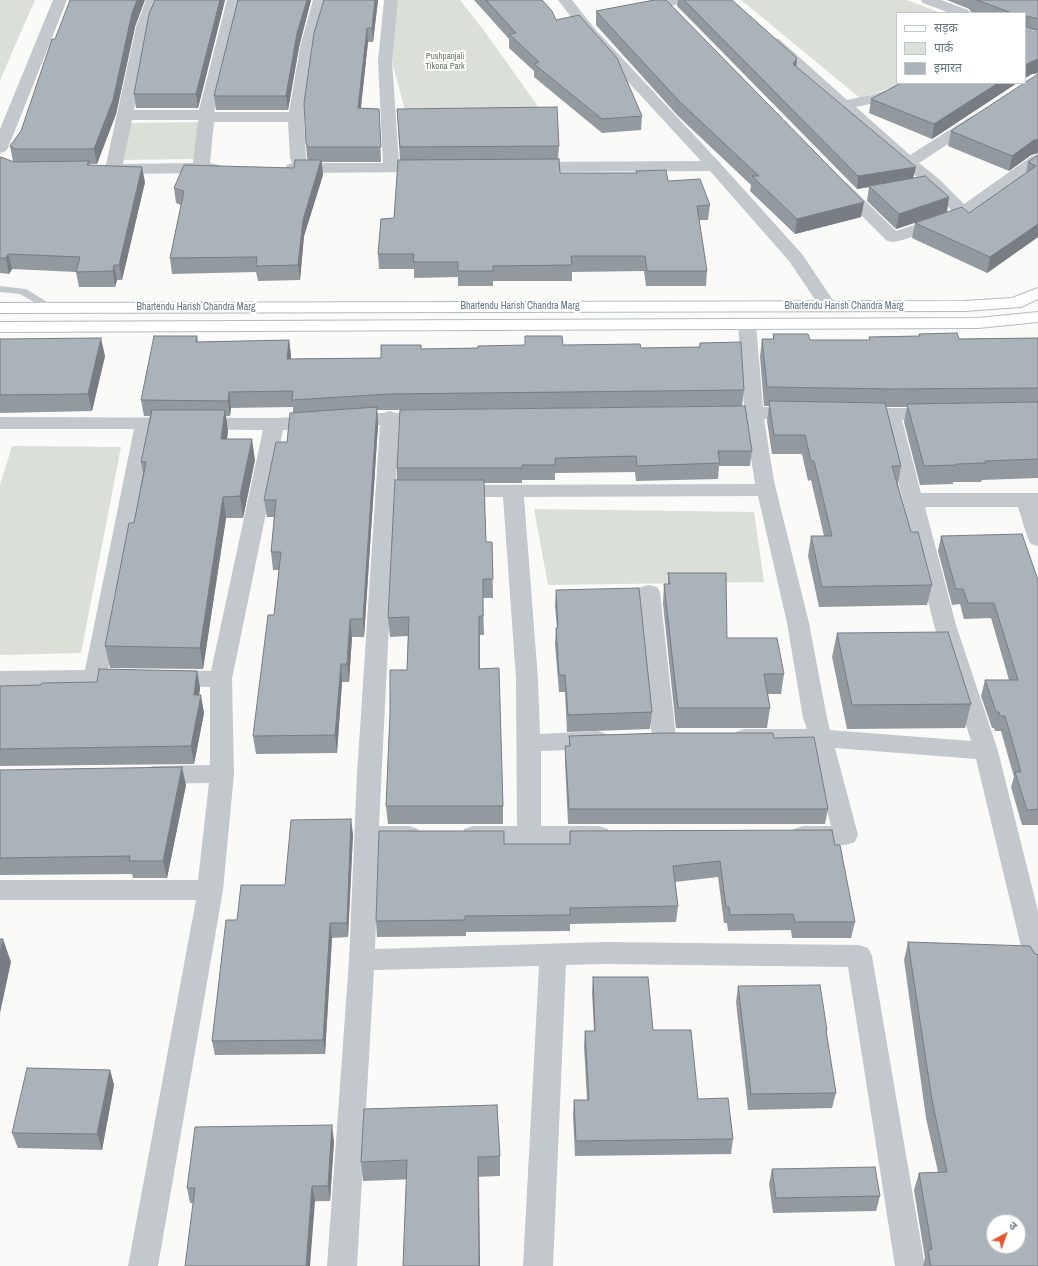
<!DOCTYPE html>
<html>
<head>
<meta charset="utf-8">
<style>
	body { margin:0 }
	#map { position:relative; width:1038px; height:1266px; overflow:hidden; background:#fafaf8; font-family:"Archivo Narrow","Noto Sans Devanagari",sans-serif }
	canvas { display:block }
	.legend { position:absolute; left:896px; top:12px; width:130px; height:72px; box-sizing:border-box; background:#fff; border:1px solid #c1c8cd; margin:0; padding:5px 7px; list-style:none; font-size:12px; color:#657683 }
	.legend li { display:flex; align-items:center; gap:8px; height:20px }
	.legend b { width:20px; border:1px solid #c1c8cd }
	.north { position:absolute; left:986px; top:1214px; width:40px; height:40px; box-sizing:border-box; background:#fff; border:1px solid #c1c8cd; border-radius:50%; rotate:41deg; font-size:11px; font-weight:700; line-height:16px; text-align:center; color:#657683 }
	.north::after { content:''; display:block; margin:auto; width:14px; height:18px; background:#e4572e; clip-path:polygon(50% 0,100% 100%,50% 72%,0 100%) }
</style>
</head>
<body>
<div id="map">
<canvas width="1038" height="1266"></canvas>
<ul class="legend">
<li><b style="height:5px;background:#fff"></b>सड़क</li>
<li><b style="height:11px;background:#dadfd7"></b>पार्क</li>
<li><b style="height:11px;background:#aab3b9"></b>इमारत</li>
</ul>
<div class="north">उ</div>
</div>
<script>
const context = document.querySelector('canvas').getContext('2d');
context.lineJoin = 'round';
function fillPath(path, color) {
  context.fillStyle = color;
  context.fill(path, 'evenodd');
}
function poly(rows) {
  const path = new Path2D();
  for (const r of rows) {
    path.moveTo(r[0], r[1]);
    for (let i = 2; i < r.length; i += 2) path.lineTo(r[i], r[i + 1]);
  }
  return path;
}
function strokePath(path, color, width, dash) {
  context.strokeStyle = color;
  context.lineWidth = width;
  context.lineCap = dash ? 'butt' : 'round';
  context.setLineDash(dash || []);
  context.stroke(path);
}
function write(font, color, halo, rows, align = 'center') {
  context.font = font + ' "Archivo Narrow",sans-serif';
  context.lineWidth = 4;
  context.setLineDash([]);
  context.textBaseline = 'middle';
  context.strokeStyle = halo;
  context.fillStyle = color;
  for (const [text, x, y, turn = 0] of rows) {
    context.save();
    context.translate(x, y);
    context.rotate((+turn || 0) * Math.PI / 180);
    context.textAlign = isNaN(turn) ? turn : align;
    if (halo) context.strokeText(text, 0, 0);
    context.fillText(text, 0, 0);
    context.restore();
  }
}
fillPath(poly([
	[0,0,35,0,0,80],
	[397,0,460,0,485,32,540,109,406,114,390,54],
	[741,0,907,0,941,13,897,13,897,83,902,83,894,87,860,98],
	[203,122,196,159,119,160,129,123],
	[12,446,121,447,81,653,0,655,0,485],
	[534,509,754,512,764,582,548,585]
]), '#dadfd7');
const secondary = poly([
	[1038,288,1038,299,1021,307,964,311,0,313,0,303,964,301,1012,298,1038,288],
	[1038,312,1038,322,978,328,0,332,0,322,978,318,1038,312]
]);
strokePath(secondary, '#b3babf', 2);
fillPath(poly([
	[0,286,26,289,57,308,52,311,48,310,20,294,0,292,0,286]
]), '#c3c8cc');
fillPath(poly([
	[53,0,67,0,8,148,6,151,0,153,0,129,53,0],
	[146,0,160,0,150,27,134,110,199,110,227,0,241,0,214,112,289,112,300,47,313,0,327,0,314,47,304,117,306,158,308,163,383,163,378,61,384,0,398,0,392,61,399,162,427,162,433,164,435,167,433,170,427,172,293,173,287,171,285,168,287,165,292,163,290,158,288,122,214,122,210,163,219,165,221,168,219,171,213,173,114,174,107,172,105,169,136,27,146,0],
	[132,120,198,120,193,163,123,164,132,120],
	[558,0,572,0,595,29,720,163,802,254,837,306,834,310,828,311,822,310,789,261,710,171,529,172,523,170,521,167,523,164,529,162,701,161,585,35,558,0],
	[664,0,683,0,681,3,666,8,639,12,634,11,632,8,634,5,664,0],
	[921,0,941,0,968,10,970,13,950,13,923,3,921,0],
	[774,38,779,39,847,100,871,95,887,90,900,83,919,83,916,86,897,96,879,102,856,107,910,155,970,117,975,115,980,117,983,120,980,123,919,163,939,179,964,204,1032,156,1038,154,1038,166,969,216,947,226,899,241,893,242,887,241,835,189,833,186,835,183,841,181,847,183,896,231,935,218,952,211,927,185,903,166,769,45,767,42,769,39,774,38],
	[747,319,753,320,756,324,763,407,797,407,804,409,807,413,804,417,797,419,764,419,774,481,809,623,827,718,830,730,971,741,934,625,883,420,859,420,852,418,849,414,852,410,859,408,935,408,942,410,945,414,942,418,935,420,902,420,921,493,1038,493,1038,546,1031,544,1028,539,1018,507,925,507,956,625,998,751,1038,911,1038,974,1029,971,1025,963,976,759,835,748,858,835,855,842,846,845,803,846,794,843,791,836,794,829,803,826,831,826,811,747,744,747,736,744,732,738,736,732,744,729,807,729,803,718,787,623,758,496,524,497,538,679,540,734,598,731,606,734,610,740,606,746,598,749,541,751,541,826,599,826,608,829,611,836,608,843,599,846,473,846,464,843,461,836,464,829,473,826,517,826,516,679,503,497,454,497,447,496,444,491,447,486,454,485,755,484,745,419,717,419,710,417,707,413,710,409,717,407,744,407,738,324,741,320,747,319],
	[390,411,396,413,429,411,436,413,439,417,436,421,429,423,399,424,379,826,409,826,418,829,421,836,418,843,409,846,379,846,375,949,605,942,859,945,868,948,872,956,925,1266,895,1266,848,967,605,964,566,965,553,1266,523,1266,539,966,374,970,357,1266,327,1266,349,960,357,774,380,425,283,430,232,679,234,774,223,890,158,1266,128,1266,196,900,0,900,0,880,198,880,209,783,153,784,145,781,141,775,145,769,153,766,210,765,210,687,169,686,161,684,158,678,161,672,169,670,211,671,263,430,154,429,108,670,119,672,122,678,119,684,111,686,0,687,0,671,85,670,134,429,0,429,0,417,274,418,383,413,390,411],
	[649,585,657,587,660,592,676,738,672,744,664,747,656,744,652,738,638,592,641,587,649,585]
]), '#c3c8cc');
fillPath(secondary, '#fff');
fillPath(poly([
	[155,0,225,0,198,108,136,108,134,94],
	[238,0,311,0,299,47,288,110,216,110,214,96],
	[378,0,373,42,368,42,361,108,379,109,381,162,322,162,323,175,304,236,300,280,258,281,256,272,172,274,170,258,181,205,176,203,174,188,294,168,308,160,307,158,306,143],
	[474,0,542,0,556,20,642,116,641,130,602,133,534,77,534,71,509,48,509,39],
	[678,0,732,0,796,67,914,178,947,212,896,229,867,201,869,187,857,189,677,6],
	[947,0,1038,0,1038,73,1032,74,1025,78,1025,13,972,13,969,9],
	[596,11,861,217,795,234,750,191,751,185,678,116,596,25],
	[135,27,116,114,97,164,89,164,90,165,145,182,122,280,117,280,115,287,79,287,76,272,12,269,9,274,0,273,0,159,13,161,10,146,21,131,55,39],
	[1038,75,1038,153,1031,155,1009,171,948,146,951,131],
	[901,83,1017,83,932,139,869,113,871,99],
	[397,109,559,146,558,159,560,173,636,173,636,171,668,181,710,205,708,220,699,220,707,271,706,286,646,286,644,271,572,272,572,281,493,281,493,286,458,286,458,277,414,278,414,269,379,269,378,254,394,218,400,160],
	[1038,155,1038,237,987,273,912,238,915,223,969,213,1026,173,1028,162],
	[773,334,810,340,869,340,869,337,919,336,919,334,959,339,1038,338,1038,478,982,480,981,482,953,482,953,484,920,485,904,422,907,407,886,407,901,466,898,484,911,532,932,585,927,605,819,607,808,556,811,536,824,536,811,480,808,481,802,454,772,454,767,421,769,406,764,406,760,357,762,339,773,339],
	[197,336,198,342,289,340,291,356,291,359,381,358,422,349,478,348,525,345,525,336,563,345,641,348,699,347,700,343,744,390,742,406,390,410,377,410,378,425,364,637,352,637,349,682,342,682,337,753,256,754,253,736,274,615,279,570,273,570,271,552,274,517,267,517,264,500,287,442,293,413,293,407,231,408,230,416,226,416,228,431,227,439,255,460,243,518,226,518,203,669,110,668,105,646,134,523,143,473,141,462,150,416,144,416,141,400],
	[0,339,105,356,92,411,0,413],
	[400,410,752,451,750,466,719,466,718,479,636,481,635,472,555,473,555,480,522,480,522,483,484,483,486,542,492,542,493,598,483,598,484,635,480,635,480,669,503,806,503,824,388,824,386,806,407,670,408,636,390,637,388,618,397,480,397,468],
	[941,536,1038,580,1038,825,1022,825,1011,787,1014,777,1001,731,995,731,994,728,992,728,981,696,985,680,1009,680,991,618,964,619,960,604,952,605,938,551],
	[668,573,727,638,784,674,781,694,768,694,770,708,767,728,676,728,663,604,664,584,668,584],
	[556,590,652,712,650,729,567,732,565,692,559,692,555,644,556,628,557,628,555,606],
	[837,633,971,704,965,728,847,729,832,657],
	[197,671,200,688,199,695,204,713,194,764,0,766,0,686,41,685,97,682],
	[569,736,774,738,828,809,825,824,568,824,565,762,565,746,569,746],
	[0,770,186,785,167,878,133,878,132,874,0,875],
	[570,831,835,845,855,922,851,938,792,938,791,930,728,931,727,923,724,923,718,877,675,882,678,906,676,922,570,924,570,931,466,932,466,936,377,937,376,921,504,844,569,844],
	[353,834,348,937,332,938,325,1054,215,1055,212,1041,237,920],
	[908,942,1035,954,1038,1266,923,1266,925,1258,914,1190,919,1173,938,1172,926,1118,904,960],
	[593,977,653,1030,698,1099,733,1139,731,1154,575,1156,573,1115,574,1100,587,1100,584,1046,585,1031,594,1031,592,992],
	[738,986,827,1030,826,1034,836,1093,832,1108,748,1110,736,1002],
	[110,1070,114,1085,102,1150,18,1148,12,1133],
	[334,1141,330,1201,190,1203,187,1188],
	[500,1156,500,1176,363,1181,361,1162],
	[772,1169,880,1196,876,1211,773,1213,769,1184]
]), '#929a9f');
fillPath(poly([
	[137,0,145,0,135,27,116,114,97,164,94,149,132,13],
	[220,0,225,0,198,108,196,94],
	[307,0,311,0,299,47,288,110,286,96,297,33],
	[375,0,378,0,373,42,372,28],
	[367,28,368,42,359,122,358,108],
	[797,58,796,71,793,64],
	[1038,59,1038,73,1032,74,1025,78,1025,74,1027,64,1035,60],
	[998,83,1017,83,932,139,934,124],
	[1038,139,1038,153,1031,155,1009,171,1012,156,1034,140],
	[321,160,323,175,304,236,300,280,298,265,303,220],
	[142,167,145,182,122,280,119,265],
	[916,167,913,179,869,186,869,187,857,189,858,176],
	[949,197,947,212,896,229,899,214],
	[864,202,861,217,795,234,797,219],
	[1038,224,1038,237,987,273,990,257],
	[8,254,12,269,9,274,6,258],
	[114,265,117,280,115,287,113,271],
	[101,338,105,356,92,411,88,394],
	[289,340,291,356,289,374,287,359],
	[229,392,231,408,230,416,228,401],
	[377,407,378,425,364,637,363,619],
	[225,410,228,431,224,460,221,439],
	[252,439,255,460,243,518,240,496],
	[223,497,226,518,203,669,200,648],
	[350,619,352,637,349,682,347,664],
	[341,664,342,682,337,753,335,735],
	[197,671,200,688,197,713,194,695],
	[201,695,204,713,194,764,191,746],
	[182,767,186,785,167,878,163,861],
	[351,819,353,834,348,937,347,923],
	[330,923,332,938,325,1054,323,1040],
	[3,939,11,962,0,1013,0,953],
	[110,1070,114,1085,102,1150,97,1134],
	[332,1125,334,1141,330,1201,328,1186],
	[478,1157,479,1176,480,1266,479,1266],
	[312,1186,315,1201,310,1266,306,1266]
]), '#777d82');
const building = poly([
	[70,0,137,0,132,13,113,100,94,149,15,149,10,146,21,131,52,39,55,39,70,0],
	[155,0,220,0,196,94,134,94,149,14,155,0],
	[238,0,307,0,297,33,286,96,214,96,238,0],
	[324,0,375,0,372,28,367,28,358,108,379,109,381,147,308,147,306,143,304,103,314,33,324,0],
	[486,0,542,0,552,11,556,20,579,15,617,58,642,116,602,119,534,64,539,62,509,34,516,33,486,0],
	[654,0,666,0,864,202,797,219,752,176,759,176,679,101,596,11,654,0],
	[684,0,732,0,797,58,793,64,916,167,858,176,684,0],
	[977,0,1038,0,1038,19,1027,16,1027,27,1038,30,1038,59,1035,60,1027,64,1026,67,1025,67,1025,13,1012,13,977,0],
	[1038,74,1038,139,1034,140,1012,156,951,131,1038,74],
	[901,83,998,83,934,124,871,99,901,83],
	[557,107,559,146,400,147,397,109,557,107],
	[1038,155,1038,224,990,257,915,223,962,207,969,213,1036,166,1028,162,1038,155],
	[1,157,14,162,89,161,87,165,142,167,119,265,114,265,113,271,76,272,80,257,8,254,6,258,0,258,0,159,1,157],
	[559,159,560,173,637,173,636,171,666,170,668,181,700,179,710,205,697,206,707,271,647,271,645,256,571,256,572,265,493,266,493,271,458,271,458,262,413,262,414,254,378,254,381,219,394,218,398,160,559,159],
	[295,160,321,160,303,220,298,265,256,266,257,257,170,258,184,191,174,188,184,165,294,168,295,160],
	[925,176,949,197,899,214,869,186,925,176],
	[957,333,959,339,1038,338,1038,388,894,389,767,387,762,339,774,339,773,334,808,334,810,340,870,340,869,337,920,336,919,334,957,333],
	[154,336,197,336,196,342,289,340,287,359,381,358,381,345,421,345,421,349,478,348,478,346,525,345,525,336,562,336,563,345,640,344,641,348,700,347,700,343,741,342,744,390,389,394,292,400,293,391,229,392,228,401,141,400,154,336],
	[101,338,88,394,0,395,0,339,101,338],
	[769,401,885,403,901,466,892,466,911,532,918,532,932,585,822,587,811,536,832,536,814,461,811,461,805,435,774,435,769,401],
	[1038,402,1038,459,985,461,986,463,956,464,957,465,924,466,907,404,1038,402],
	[745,406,752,451,718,451,720,463,637,466,636,456,555,458,555,465,522,465,522,468,397,468,400,410,745,406],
	[377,407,363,619,350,619,347,664,341,664,335,735,253,736,268,615,274,615,281,552,271,552,276,500,264,500,276,442,287,442,290,413,377,407],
	[152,410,225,410,221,439,252,439,240,496,223,497,200,648,105,646,129,523,134,523,146,462,141,462,152,410],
	[395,480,484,480,486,542,492,542,493,579,483,579,483,616,479,616,479,669,499,668,503,806,386,806,390,714,390,670,407,670,409,617,388,618,395,480],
	[1022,534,1038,580,1038,809,1027,810,1015,772,1021,772,1005,716,1000,716,999,712,996,712,985,680,1018,680,994,603,968,603,963,589,956,589,941,536,1022,534],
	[668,573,726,573,727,638,777,638,784,674,764,674,770,708,678,708,664,584,670,584,668,573],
	[639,588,652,712,568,715,565,675,559,675,556,628,558,628,556,590,639,588],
	[948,632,971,704,852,705,837,633,948,632],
	[99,669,197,671,194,695,201,695,191,746,0,749,0,686,41,685,42,683,97,682,99,669],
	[665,733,773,733,774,738,814,737,828,809,569,809,565,746,570,746,569,736,665,733],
	[182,767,163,861,129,861,130,856,0,858,0,770,182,767],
	[351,819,347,923,330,923,323,1040,212,1041,226,920,237,920,241,885,285,885,291,820,351,819],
	[832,830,835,845,840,845,855,922,795,922,793,914,730,915,729,907,726,907,720,861,673,866,678,906,570,908,570,915,465,916,465,920,376,921,379,831,504,831,504,844,570,844,570,831,832,830],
	[0,939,3,939,0,953,0,939],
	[908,942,1030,946,1035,954,1038,955,1038,1266,931,1266,928,1251,932,1249,919,1173,947,1172,932,1100,908,942],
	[994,1222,1018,1222,1018,1246,994,1246,994,1222],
	[593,977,648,977,653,1030,691,1030,698,1099,728,1098,733,1139,576,1141,574,1100,589,1100,585,1031,595,1031,593,977],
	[820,985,827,1030,826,1030,836,1093,751,1094,738,986,820,985],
	[27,1068,110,1070,97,1134,12,1133,27,1068],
	[497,1105,500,1156,478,1157,479,1266,403,1266,407,1160,361,1162,364,1109,497,1105],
	[332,1125,328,1186,312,1186,306,1266,185,1266,195,1188,187,1188,195,1127,332,1125],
	[875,1167,880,1196,776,1198,772,1169,875,1167]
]);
fillPath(building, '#aab3b9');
strokePath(building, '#777d82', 1);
write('9px', '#687a64', '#fff', [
	["Pushpanjali",445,57],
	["Tikona Park",445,67]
]);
write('10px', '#657683', '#fff', [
	["Bhartendu Harish Chandra Marg",520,306],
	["Bhartendu Harish Chandra Marg",844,306],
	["Bhartendu Harish Chandra Marg",196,307]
]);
</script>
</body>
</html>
